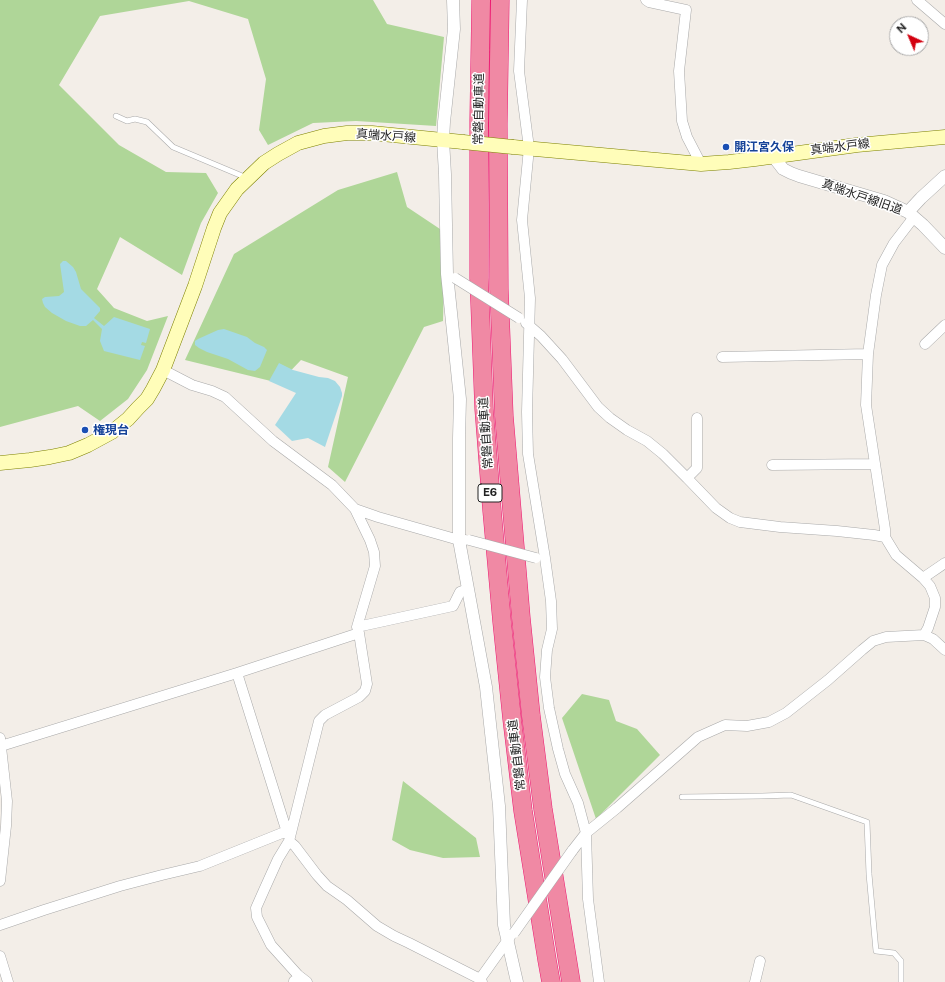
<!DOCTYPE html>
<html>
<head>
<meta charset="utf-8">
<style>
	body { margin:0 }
	#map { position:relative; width:945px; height:982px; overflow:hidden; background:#f3eee8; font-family:"Public Sans",sans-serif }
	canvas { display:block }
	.north { position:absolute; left:889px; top:16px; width:40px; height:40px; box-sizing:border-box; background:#fff; border:1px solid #a7a7a7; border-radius:50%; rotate:316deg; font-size:11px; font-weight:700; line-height:16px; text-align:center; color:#222 }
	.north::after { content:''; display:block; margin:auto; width:14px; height:18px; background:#d3000f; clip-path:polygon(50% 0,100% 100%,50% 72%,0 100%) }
</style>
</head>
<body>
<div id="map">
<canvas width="945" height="982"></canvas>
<div class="north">N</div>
</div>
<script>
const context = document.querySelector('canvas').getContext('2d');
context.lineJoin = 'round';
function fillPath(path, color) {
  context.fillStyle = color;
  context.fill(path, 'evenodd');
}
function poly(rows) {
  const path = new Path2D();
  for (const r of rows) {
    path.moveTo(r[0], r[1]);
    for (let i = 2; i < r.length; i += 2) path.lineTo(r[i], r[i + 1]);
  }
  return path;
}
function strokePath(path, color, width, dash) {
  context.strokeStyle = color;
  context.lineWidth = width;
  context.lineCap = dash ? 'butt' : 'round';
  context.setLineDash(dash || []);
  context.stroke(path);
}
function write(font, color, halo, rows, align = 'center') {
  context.font = font + ' "Public Sans","Noto Sans JP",sans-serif';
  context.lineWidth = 3;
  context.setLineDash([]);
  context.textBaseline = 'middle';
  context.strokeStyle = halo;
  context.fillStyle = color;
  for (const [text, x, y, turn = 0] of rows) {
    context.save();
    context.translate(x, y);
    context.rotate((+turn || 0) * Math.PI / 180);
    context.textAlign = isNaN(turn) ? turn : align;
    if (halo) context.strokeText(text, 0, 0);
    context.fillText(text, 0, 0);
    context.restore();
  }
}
fillPath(poly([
	[0,0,373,0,387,24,444,37,436,126,356,121,313,123,268,145,259,130,266,79,248,19,189,1,100,16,59,85,119,145,166,172,206,173,218,193,201,223,182,275,120,237,97,289,114,308,147,321,168,316,147,370,128,399,100,421,78,406,0,427],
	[397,172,407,207,440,229,444,278,443,321,424,327,345,482,328,467,348,377,301,360,279,383,185,360,234,254,338,190],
	[582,694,609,700,616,721,637,729,660,755,596,819,562,718],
	[403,781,476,838,480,857,443,858,410,850,392,840]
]), '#afd698');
fillPath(poly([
	[63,261,66,261,73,267,76,272,81,289,100,308,100,311,94,318,104,326,114,317,150,329,146,343,142,342,141,345,145,346,140,360,104,351,100,341,102,329,93,320,86,326,80,326,66,321,52,313,45,307,43,303,42,299,45,297,59,296,64,292,60,264],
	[224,329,247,337,255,343,264,347,267,350,260,367,255,371,248,370,228,359,207,352,199,348,195,345,195,341,198,339,218,330],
	[279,363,293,370,319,377,328,378,335,381,340,387,342,393,342,396,325,447,308,438,292,441,275,425,296,393,269,381]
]), '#a4dae4');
const service = poly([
	[116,116,127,121,135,119,147,122,173,147,247,178],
	[682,797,762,796,791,795,867,822,869,874,876,951,894,953,901,961,901,982]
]);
const minor = poly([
	[522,0,519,71,529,148,522,220,530,298,527,412,528,454,545,558,551,601,552,629,547,650,545,677,549,708,558,749,565,774,578,803,586,833,588,899,599,982],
	[646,0,649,2,686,10,679,71,682,121,687,137,701,164],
	[917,0,945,24],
	[914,217,894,243,882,265,876,295,868,354,866,405,885,529,885,537,896,555,923,578,930,586,935,598,935,607,928,628,924,635],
	[526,323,541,336,562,359,598,407,610,418,627,430,647,441,663,454,687,478,697,468,697,418],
	[925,344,945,325],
	[722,357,868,354],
	[163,370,192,385,212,391,225,397,273,441,332,485,355,509,378,517,459,540,465,540],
	[772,465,874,464],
	[687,478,716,508,730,518,740,522,780,527,837,531,874,535,885,537],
	[923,578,945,563],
	[357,627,453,606,460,592,468,589],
	[237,673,285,826,291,832],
	[0,738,7,801,6,826,0,881],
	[1,746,237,673,359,633],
	[289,841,295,846,317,875,327,886,347,900,377,926,394,936,409,943,480,979,482,982],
	[572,851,586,833,617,808,698,737,725,725,747,726,769,722,786,713,828,680,862,650,873,641,886,637,924,635,933,639,945,650],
	[0,925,44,910,120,886,162,875,200,866,282,833,291,832],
	[0,956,8,982],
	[480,979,510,937],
	[294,981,294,982],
	[307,982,298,975,271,945,257,917,256,908,264,890,278,859,289,841,319,721,325,715,359,697,365,691,367,684,359,633,357,627,375,566,374,552,370,540,355,509],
	[755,982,760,961]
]);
const tertiary = poly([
	[453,0,454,29,444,122,443,140,445,174,447,274,460,399,459,438,459,540,486,687,499,806,504,925,517,982],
	[773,156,783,169,791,173,799,176,884,201,908,212,923,225,945,248],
	[908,212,921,198,945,176]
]);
const secondary = poly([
	[513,147,701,164,729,162,755,159,857,145,945,137],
	[0,463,30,460,50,457,69,453,88,445,112,432,128,419,138,408,147,399,153,389,163,370,195,286,214,228,220,213,237,189,264,163,278,154,298,143,324,136,347,133,372,133,463,142]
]);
const motorway = poly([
	[481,0,479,120,479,278,484,409,492,511,502,622,512,719,523,811,547,960,551,982],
	[500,0,498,124,499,289,504,416,521,618,531,716,543,809,571,982]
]);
strokePath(service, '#a9a9a9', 6);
strokePath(minor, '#a9a9a9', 11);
strokePath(tertiary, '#a9a9a9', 13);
strokePath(secondary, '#7d8100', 15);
strokePath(motorway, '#ed1871', 19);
strokePath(service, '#fff', 5);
strokePath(minor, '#fff', 10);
strokePath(tertiary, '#fff', 12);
strokePath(secondary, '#fffdb9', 14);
strokePath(motorway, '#f089a4', 18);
const minorBridge = poly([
	[455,278,519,318],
	[469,540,536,558],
	[514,933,572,851]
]);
const secondaryBridge = poly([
	[463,142,513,147]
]);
strokePath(minorBridge, '#a9a9a9', 11, []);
strokePath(secondaryBridge, '#7d8100', 15, []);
strokePath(minorBridge, '#fff', 10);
strokePath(secondaryBridge, '#fffdb9', 14);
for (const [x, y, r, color] of [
	[726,147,4,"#1a4fb4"],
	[85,430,4,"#1a4fb4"]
]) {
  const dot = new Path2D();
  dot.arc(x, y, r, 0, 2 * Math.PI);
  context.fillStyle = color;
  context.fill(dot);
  strokePath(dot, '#fff', 1.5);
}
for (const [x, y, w] of [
	[490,493,24]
]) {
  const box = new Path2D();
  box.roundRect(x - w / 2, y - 9, w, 18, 3);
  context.fillStyle = '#fff';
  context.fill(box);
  strokePath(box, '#222', 1);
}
write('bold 11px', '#222', null, [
	["E6",490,493]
]);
write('12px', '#222', '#fff', [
	["常磐自動車道",479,109,-89],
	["真端水戸線",386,136,4],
	["真端水戸線",840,147,-7],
	["真端水戸線旧道",862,197,19],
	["常磐自動車道",486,433,-94],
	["常磐自動車道",517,755,-97]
]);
write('bold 12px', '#164399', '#fff', [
	["開江宮久保",734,147],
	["権現台",93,430]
], 'left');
</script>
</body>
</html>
